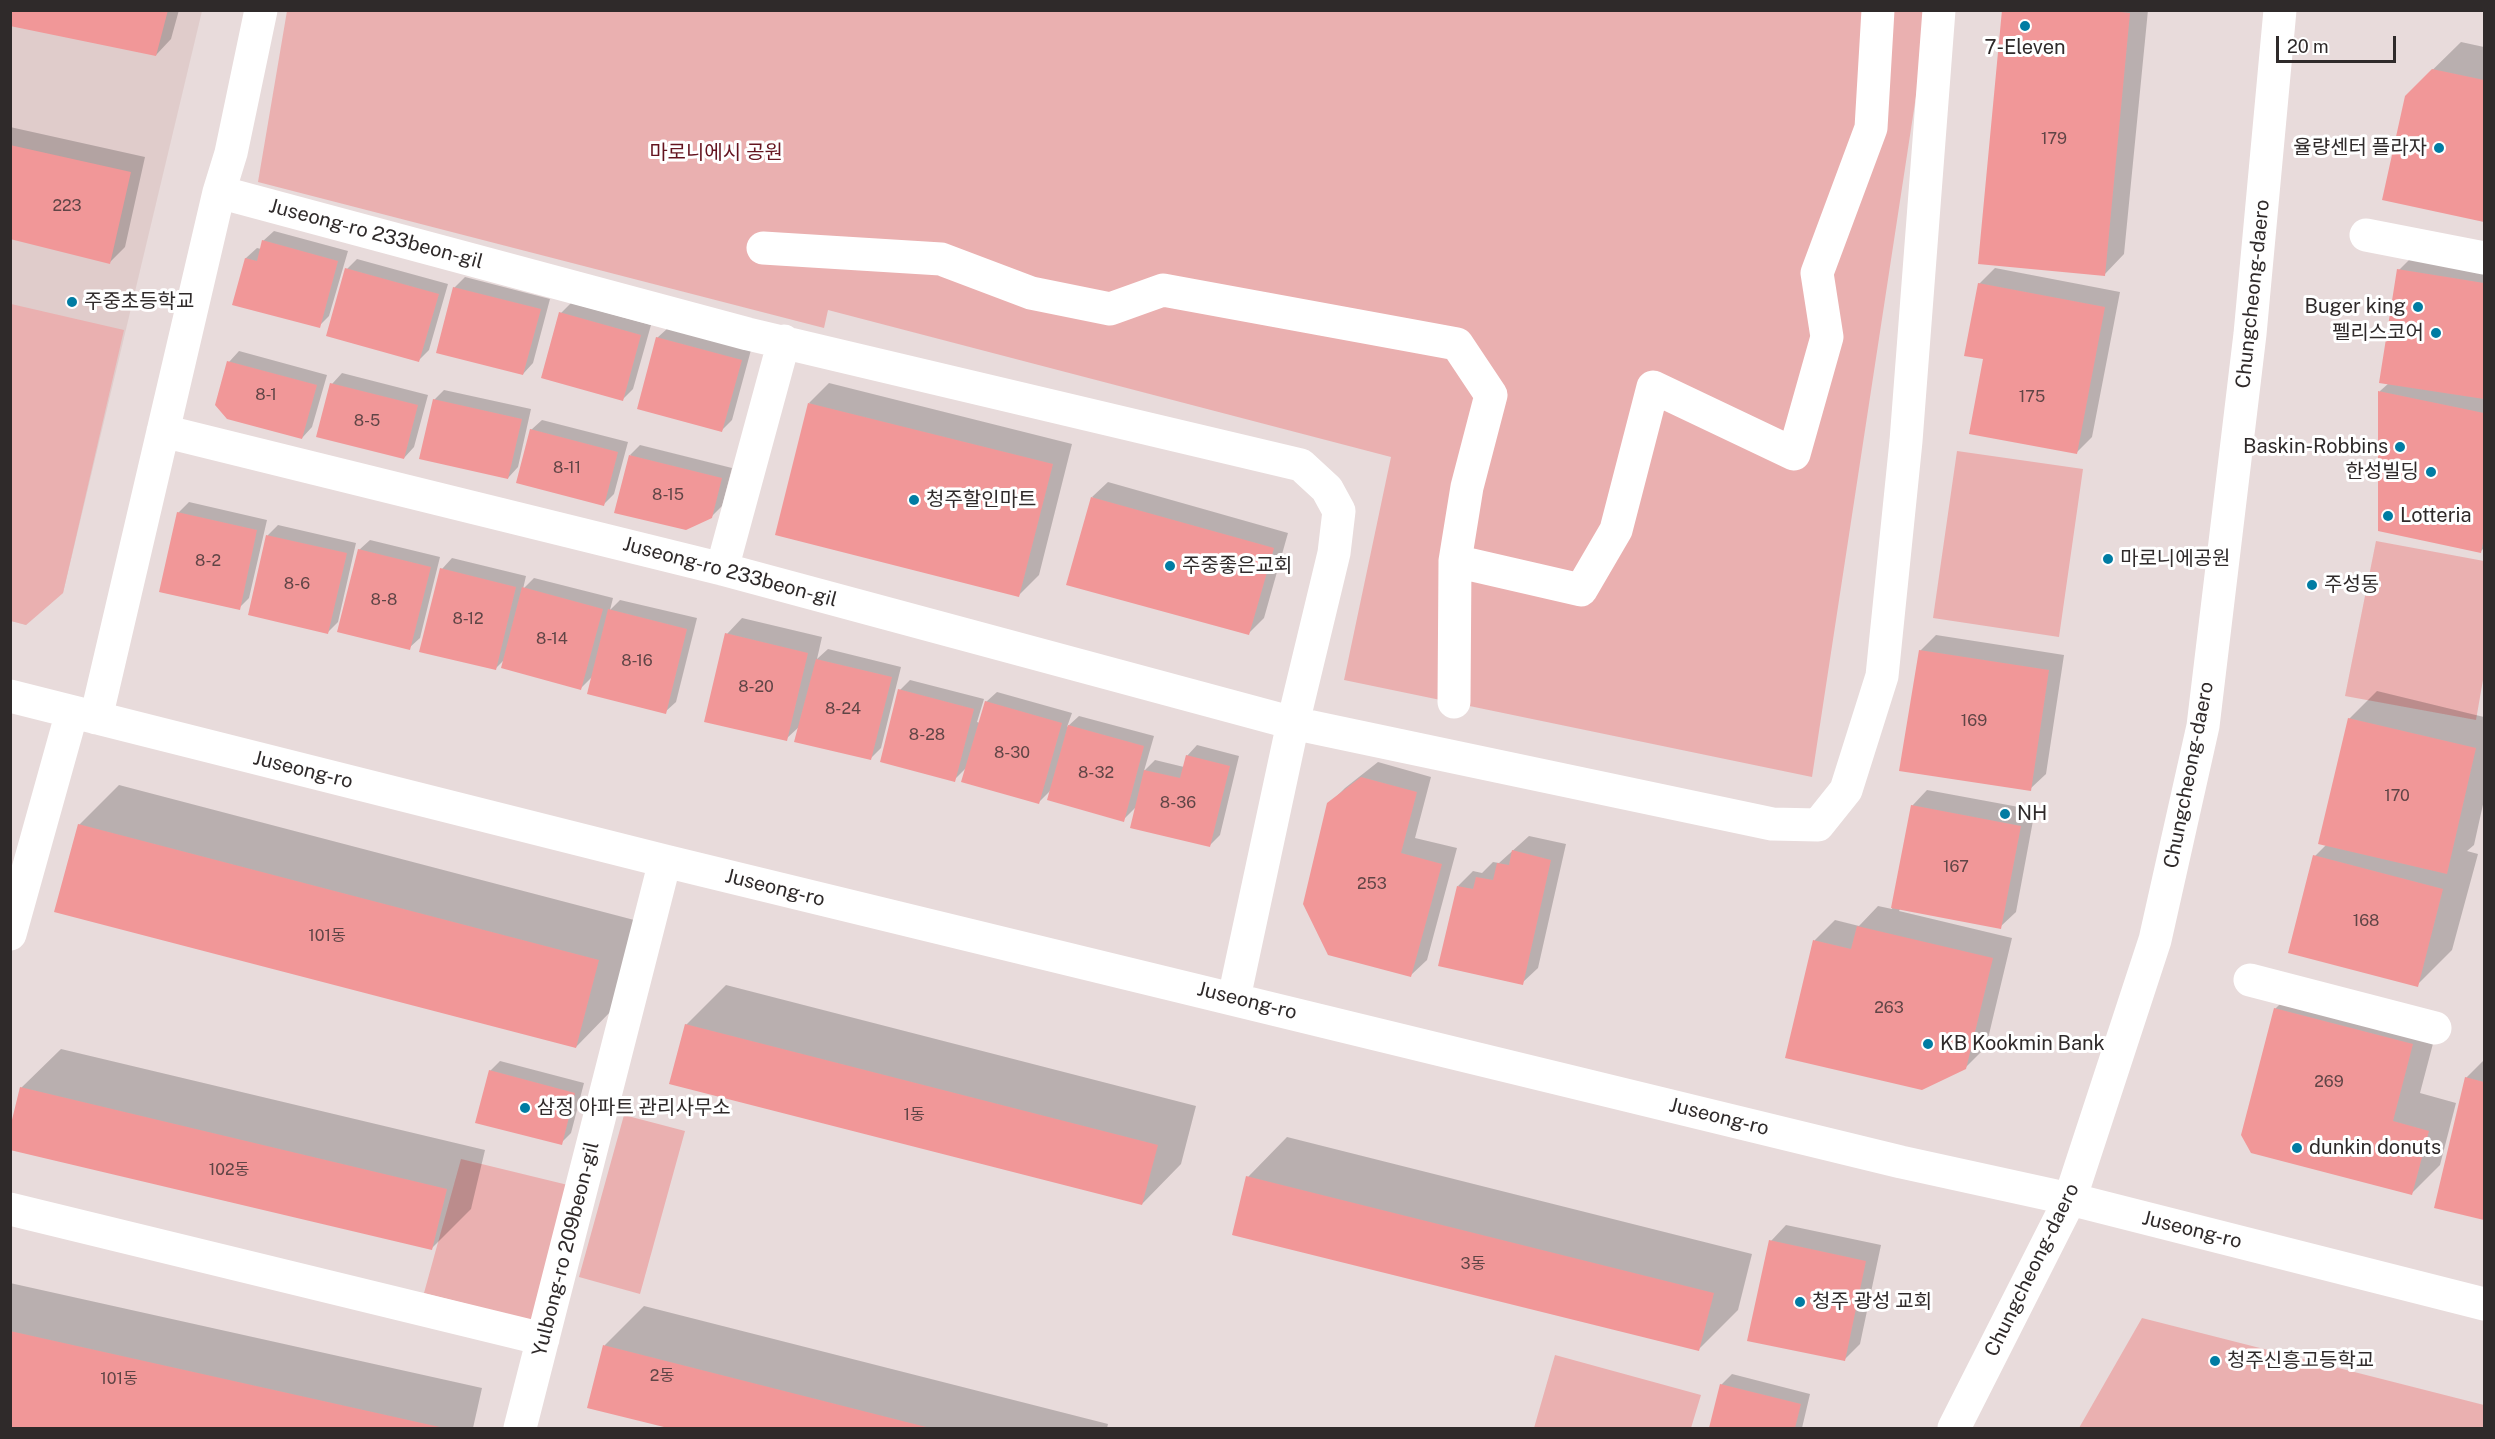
<!DOCTYPE html>
<html>
<head>
<meta charset="utf-8">
<style>
	body { margin:0 }
	#map { position:relative; width:2495px; height:1439px; overflow:hidden; background:#e8dbdb; font-family:"Public Sans",sans-serif }
	canvas { display:block }
	.frame { position:absolute; inset:0; border:12px solid #2f2a2a; pointer-events:none }
	.scale { position:absolute; left:2276px; top:36px; width:120px; height:27px; box-sizing:border-box; border:3px solid #2f2a2a; border-top:0; padding-left:8px; font-size:18px; line-height:21px; white-space:nowrap; color:#2f2a2a; -webkit-text-stroke:4px #fff; paint-order:stroke }
</style>
</head>
<body>
<div id="map">
<canvas width="2495" height="1439"></canvas>
<div class="frame"></div>
<div class="scale">20 m</div>
</div>
<script>
const context = document.querySelector('canvas').getContext('2d');
context.lineJoin = 'round';
function fillPath(path, color) {
  context.fillStyle = color;
  context.fill(path, 'evenodd');
}
function poly(rows) {
  const path = new Path2D();
  for (const r of rows) {
    path.moveTo(r[0], r[1]);
    for (let i = 2; i < r.length; i += 2) path.lineTo(r[i], r[i + 1]);
  }
  return path;
}
function strokePath(path, color, width, dash) {
  context.strokeStyle = color;
  context.lineWidth = width;
  context.lineCap = dash ? 'butt' : 'round';
  context.setLineDash(dash || []);
  context.stroke(path);
}
function write(font, color, halo, rows, align = 'center') {
  context.font = font + ' "Public Sans","Noto Sans KR",sans-serif';
  context.lineWidth = 6;
  context.setLineDash([]);
  context.textBaseline = 'middle';
  context.strokeStyle = halo;
  context.fillStyle = color;
  for (const [text, x, y, turn = 0] of rows) {
    context.save();
    context.translate(x, y);
    context.rotate((+turn || 0) * Math.PI / 180);
    context.textAlign = isNaN(turn) ? turn : align;
    if (halo) context.strokeText(text, 0, 0);
    context.fillText(text, 0, 0);
    context.restore();
  }
}
fillPath(poly([
	[11,11,202,11,63,593,26,625,11,621]
]), '#e0cccb');
fillPath(poly([
	[287,11,1929,11,1812,777,1344,680,1391,457,828,310,824,328,258,182],
	[11,304,124,330,63,593,26,625,11,621],
	[1957,451,2083,469,2059,637,1933,618],
	[2376,541,2484,561,2484,674,2476,720,2345,696],
	[624,1115,685,1131,640,1294,579,1277],
	[461,1159,568,1185,533,1321,424,1293],
	[2142,1318,2484,1405,2484,1428,2079,1428],
	[1555,1355,1701,1395,1691,1428,1534,1428]
]), '#eab0b0');
fillPath(poly([
	[10,10,179,10,171,39,156,55],
	[2004,10,2148,10,2124,254,2104,275],
	[2461,42,2484,47,2484,221,2384,199,2406,96],
	[10,127,145,157,125,247,110,262,10,237],
	[274,231,348,251,329,316,319,326,234,304,246,258,257,248,261,249,263,241],
	[2419,250,2484,260,2484,548,2480,552,2380,530,2380,391,2389,383,2399,270],
	[357,259,448,284,429,350,419,360,347,269],
	[1995,268,2120,292,2092,437,2077,452,1985,358,1979,284],
	[465,277,550,299,533,363,523,374,454,288],
	[571,303,651,325,633,389,623,399,561,313],
	[668,328,751,350,732,420,722,430,657,338],
	[239,351,327,375,312,427,302,438,229,362],
	[342,373,428,395,414,447,404,458,332,384],
	[829,383,1072,444,1039,575,1019,595,809,403],
	[444,390,531,409,518,467,508,478,434,400],
	[542,420,628,442,614,494,604,504,531,430],
	[640,445,732,468,722,506,711,517,630,455],
	[1108,482,1288,533,1264,618,1248,634,1092,497],
	[189,502,267,520,249,598,239,608,178,513],
	[278,525,356,543,338,622,328,632,249,613,268,535],
	[370,540,440,557,420,638,409,648,359,550],
	[452,558,526,576,523,589,534,578,613,598,610,610,620,600,697,618,676,702,665,712,593,676,581,688,505,659,495,669,442,569],
	[742,618,822,637,817,659,828,649,901,667,881,748,870,759,800,726,786,739,727,634],
	[1936,635,2064,655,2046,774,2030,789,1920,651],
	[910,680,984,699,977,722,980,723,986,702,997,692,1072,713,1067,727,1079,716,1154,736,1144,771,1155,760,1184,767,1187,756,1197,745,1239,756,1220,835,1210,845,1136,807,1123,820,1052,789,1038,803,967,767,954,780,900,690],
	[2377,691,2484,717,2484,800,2474,845,2467,851,2478,854,2452,950,2417,985,2315,856,2326,845,2349,719],
	[1378,762,1431,777,1415,838,1457,848,1427,960,1411,975,1329,804,1345,788],
	[119,785,638,921,615,1007,576,1047,79,825],
	[1927,790,2035,810,2016,912,2000,927,1900,909,1899,911,2012,938,1986,1047,1965,1068,1787,1056,1815,940,1835,920,1859,926,1878,906,1892,909,1912,806],
	[1529,836,1566,844,1538,968,1522,983,1458,886,1473,871,1482,873,1493,862,1499,863],
	[2303,981,2440,1017,2420,1093,2456,1103,2440,1165,2412,1193,2275,1009],
	[726,985,1196,1106,1181,1164,1142,1204,686,1025],
	[61,1049,485,1150,471,1209,432,1248,21,1088],
	[2484,1060,2484,1218,2436,1207,2466,1078],
	[500,1061,584,1083,571,1133,561,1143,490,1071],
	[1287,1137,1752,1254,1738,1310,1698,1350,1248,1177],
	[1786,1225,1881,1245,1860,1344,1844,1360,1771,1241],
	[10,1283,482,1388,473,1428,10,1428],
	[644,1306,1108,1424,1107,1428,674,1428,589,1407,605,1345],
	[1732,1374,1810,1394,1802,1428,1711,1428,1721,1385]
]), '#0003');
fillPath(poly([
	[10,10,168,10,156,56,10,26],
	[2002,10,2103,10,2130,13,2105,276,1978,264],
	[2432,69,2484,80,2484,222,2382,200,2405,96],
	[10,145,131,172,110,264,10,239],
	[262,240,338,261,320,328,232,305,245,258,257,261],
	[345,268,439,294,419,362,326,336],
	[2397,269,2484,283,2484,399,2379,383],
	[1978,283,2105,307,2077,454,1969,434,1983,359,1964,356],
	[453,287,541,309,523,375,436,353],
	[559,312,641,335,623,401,541,378],
	[656,337,742,360,722,432,637,409],
	[227,361,317,385,302,439,227,419,215,405],
	[330,383,418,405,404,459,316,437],
	[2378,391,2484,413,2484,537,2481,553,2378,531],
	[433,399,522,419,508,479,419,459],
	[808,403,1053,464,1019,597,775,535],
	[530,429,618,452,604,506,516,483],
	[629,455,722,478,712,518,686,530,614,513],
	[1091,497,1274,548,1249,635,1066,585],
	[177,512,257,530,240,610,159,592],
	[266,535,347,553,328,634,248,615],
	[358,549,431,567,410,650,337,632],
	[440,568,516,587,496,670,419,652],
	[522,587,603,609,581,690,501,668],
	[608,609,687,629,666,714,587,694],
	[725,633,808,653,787,741,704,722],
	[1919,650,2049,670,2031,791,1899,771],
	[816,659,892,677,871,760,794,742],
	[898,689,974,709,955,782,880,762],
	[985,701,1062,723,1039,804,961,782],
	[2348,718,2476,748,2447,874,2318,844],
	[1068,725,1144,746,1124,822,1047,800],
	[1186,755,1230,766,1210,847,1130,828,1144,770,1180,778],
	[1361,777,1417,792,1401,853,1442,864,1411,977,1328,955,1303,904,1327,803],
	[1911,805,2021,826,2001,929,1891,908],
	[78,824,599,960,576,1048,54,912],
	[1512,850,1551,860,1523,985,1438,966,1457,886,1473,889,1476,877,1493,880,1497,863,1509,865],
	[2313,855,2443,889,2418,987,2288,953],
	[1857,926,1993,958,1966,1069,1922,1090,1785,1058,1813,940,1851,949],
	[2274,1008,2413,1044,2393,1121,2429,1131,2412,1195,2251,1153,2241,1135],
	[685,1024,1158,1145,1142,1205,669,1084],
	[489,1070,575,1093,562,1145,475,1123],
	[2465,1077,2484,1082,2484,1220,2434,1208],
	[20,1087,447,1189,432,1250,10,1150,10,1128],
	[1246,1176,1714,1293,1699,1351,1232,1235],
	[1769,1240,1866,1261,1845,1361,1747,1341],
	[10,1331,444,1428,10,1428],
	[603,1345,930,1428,668,1428,587,1408],
	[1720,1384,1801,1404,1795,1428,1709,1428]
]), '#f19798');
strokePath(poly([
	[219,192,748,334,1301,465,1327,489,1339,511,1334,553,1293,723,1234,998],
	[2366,235,2484,258],
	[763,248,941,259,1031,293,1110,309,1163,290,1457,344,1491,395,1467,487,1455,561,1581,590,1616,530,1653,387,1794,454,1827,337,1817,273,1871,128,1878,10],
	[163,431,722,569,1293,723,1772,824,1818,825,1846,790,1882,676,1906,441,1939,10],
	[722,569,784,341],
	[10,696,665,861,1901,1162,2070,1199,2484,1304],
	[1454,702,1455,561],
	[96,718,219,192,231,153,261,10],
	[10,934,72,712],
	[2250,980,2435,1028],
	[10,1209,543,1339],
	[520,1428,665,861]
]), '#fff', 33);
strokePath(poly([
	[1954,1428,2070,1199,2155,940,2203,726,2250,334,2280,10]
]), '#fff', 33);
for (const [x, y, r, color] of [
	[2025,26,6,"#007ca3"],
	[2439,148,6,"#007ca3"],
	[72,302,6,"#007ca3"],
	[2418,307,6,"#007ca3"],
	[2436,333,6,"#007ca3"],
	[2400,447,6,"#007ca3"],
	[2431,472,6,"#007ca3"],
	[914,500,6,"#007ca3"],
	[2388,516,6,"#007ca3"],
	[2108,559,6,"#007ca3"],
	[1170,566,6,"#007ca3"],
	[2312,585,6,"#007ca3"],
	[2005,814,6,"#007ca3"],
	[1928,1044,6,"#007ca3"],
	[525,1108,6,"#007ca3"],
	[2297,1148,6,"#007ca3"],
	[1800,1302,6,"#007ca3"],
	[2215,1361,6,"#007ca3"]
]) {
  const dot = new Path2D();
  dot.arc(x, y, r, 0, 2 * Math.PI);
  context.fillStyle = color;
  context.fill(dot);
  strokePath(dot, '#fff', 2);
}
write('16px', '#604546', null, [
	["179",2054,139],
	["223",67,206],
	["8-1",266,395],
	["175",2032,397],
	["8-5",367,421],
	["8-11",567,468],
	["8-15",668,495],
	["8-2",208,561],
	["8-6",297,584],
	["8-8",384,600],
	["8-12",468,619],
	["8-14",552,639],
	["8-16",637,661],
	["8-20",756,687],
	["8-24",843,709],
	["169",1974,721],
	["8-28",927,735],
	["8-30",1012,753],
	["8-32",1096,773],
	["170",2397,796],
	["8-36",1178,803],
	["167",1956,867],
	["253",1372,884],
	["168",2366,921],
	["101동",327,936],
	["263",1889,1008],
	["269",2329,1082],
	["1동",914,1115],
	["102동",229,1170],
	["3동",1473,1264],
	["2동",662,1376],
	["101동",119,1379]
]);
write('20px', '#2f2a2a', '#fff', [
	["7-Eleven",2025,48,"center"],
	["율량센터 플라자",2427,148,"right"],
	["주중초등학교",84,302],
	["Buger king",2406,307,"right"],
	["펠리스코어",2424,333,"right"],
	["Baskin-Robbins",2388,447,"right"],
	["한성빌딩",2419,472,"right"],
	["청주할인마트",926,500],
	["Lotteria",2400,516],
	["마로니에공원",2120,559],
	["주중좋은교회",1182,566],
	["주성동",2324,585],
	["NH",2017,814],
	["KB Kookmin Bank",1940,1044],
	["삼정 아파트 관리사무소",537,1108],
	["dunkin donuts",2309,1148],
	["청주 광성 교회",1812,1302],
	["청주신흥고등학교",2227,1361]
], 'left');
write('20px', '#64141f', '#fff', [
	["마로니에시 공원",716,153]
]);
write('20px', '#2f2a2a', '#fff', [
	["Juseong-ro 233beon-gil",376,234,15],
	["Chungcheong-daero",2253,294,-84],
	["Juseong-ro 233beon-gil",730,572,15],
	["Juseong-ro",303,770,14],
	["Chungcheong-daero",2189,775,-79],
	["Juseong-ro",775,888,14],
	["Juseong-ro",1247,1001,14],
	["Juseong-ro",1719,1117,14],
	["Juseong-ro",2192,1230,14],
	["Yulbong-ro 209beon-gil",566,1249,-76],
	["Chungcheong-daero",2032,1270,-64]
]);
</script>
</body>
</html>
